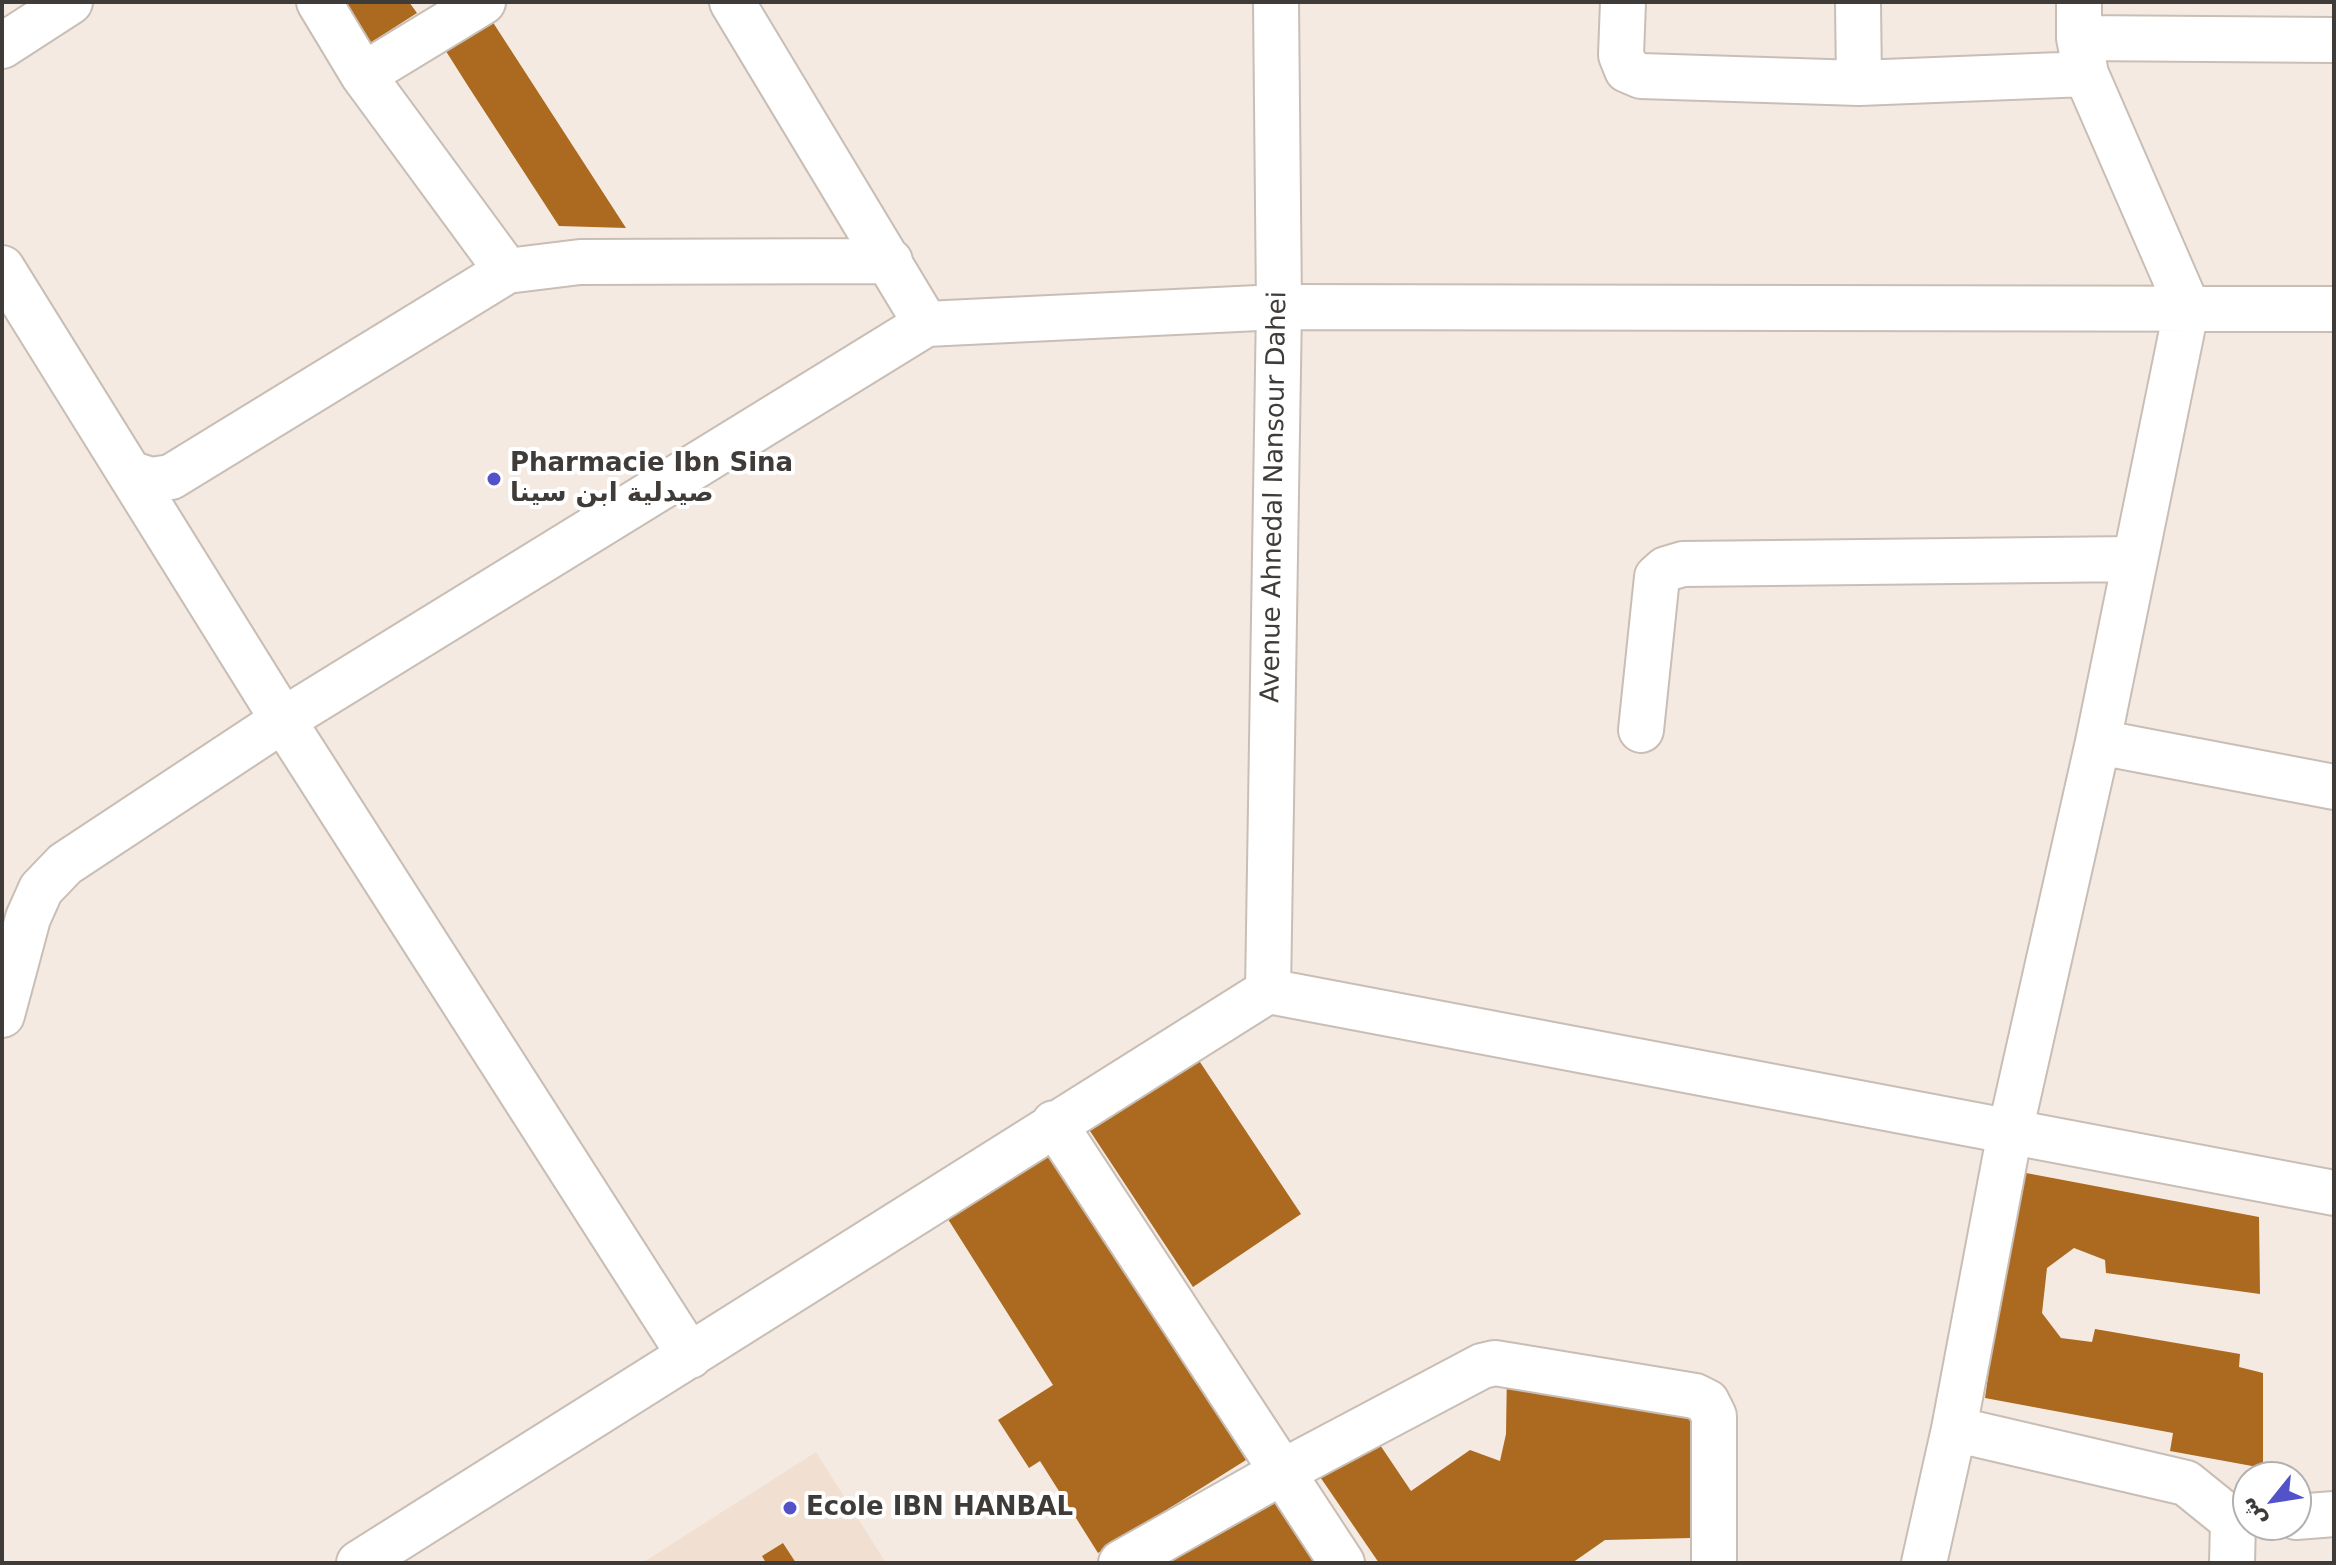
<!DOCTYPE html>
<html>
<head>
<meta charset="utf-8">
<style>
	body { margin:0 }
	#map { position:relative; width:2336px; height:1565px; overflow:hidden; background:#f5eae1; font-family:"DejaVu Sans",Vazirmatn,sans-serif }
	canvas { display:block }
	.frame { position:absolute; inset:0; border:4px solid #3f3b38; pointer-events:none }
	.north { position:absolute; left:2232px; top:1461px; width:80px; height:80px; box-sizing:border-box; background:#fff; border:2px solid #b2b1af; border-radius:50%; rotate:240deg; font-size:22px; font-weight:700; line-height:32px; text-align:center; color:#3f3b38 }
	.north::after { content:''; display:block; margin:auto; width:28px; height:36px; background:#5352c9; clip-path:polygon(50% 0,100% 100%,50% 72%,0 100%) }
</style>
</head>
<body>
<div id="map">
<canvas width="2336" height="1565"></canvas>
<div class="frame"></div>
<div class="north">ش</div>
</div>
<script>
const context = document.querySelector('canvas').getContext('2d');
context.lineJoin = 'round';
function fillPath(path, color) {
  context.fillStyle = color;
  context.fill(path, 'evenodd');
}
function poly(rows) {
  const path = new Path2D();
  for (const r of rows) {
    path.moveTo(r[0], r[1]);
    for (let i = 2; i < r.length; i += 2) path.lineTo(r[i], r[i + 1]);
  }
  return path;
}
function strokePath(path, color, width, dash) {
  context.strokeStyle = color;
  context.lineWidth = width;
  context.lineCap = dash ? 'butt' : 'round';
  context.setLineDash(dash || []);
  context.stroke(path);
}
function write(font, color, halo, rows, align = 'center') {
  context.font = font + ' "DejaVu Sans",Vazirmatn,sans-serif';
  context.lineWidth = 8;
  context.setLineDash([]);
  context.textBaseline = 'middle';
  context.strokeStyle = halo;
  context.fillStyle = color;
  for (const [text, x, y, turn = 0] of rows) {
    context.save();
    context.translate(x, y);
    context.rotate((+turn || 0) * Math.PI / 180);
    context.textAlign = isNaN(turn) ? turn : align;
    if (halo) context.strokeText(text, 0, 0);
    context.fillText(text, 0, 0);
    context.restore();
  }
}
fillPath(poly([
	[816,1452,886,1563,642,1563]
]), '#f1e0d1');
fillPath(poly([
	[325,2,409,2,417,13,356,52],
	[483,7,626,228,559,226,468,86,437,37],
	[1194,1053,1301,1214,1193,1287,1086,1125],
	[1051,1150,1246,1460,1098,1553,1040,1461,1029,1468,998,1420,1053,1385,946,1216],
	[2026,1173,2259,1217,2260,1294,2106,1273,2105,1260,2074,1248,2047,1268,2042,1313,2061,1338,2092,1342,2095,1329,2240,1354,2239,1367,2263,1373,2263,1468,2170,1451,2173,1433,1985,1398,1989,1370,1968,1366,1999,1193,2021,1197],
	[1507,1370,1694,1403,1691,1538,1605,1540,1572,1563,1379,1563,1314,1468,1370,1430,1411,1491,1470,1450,1500,1461,1506,1434],
	[1267,1484,1322,1563,1152,1563],
	[783,1543,796,1563,766,1563,762,1556]
]), '#ab6a1f');
const minor = poly([
	[319,2,363,75,507,271],
	[732,2,926,324],
	[1623,2,1621,55,1627,70,1641,76,1859,83,2086,74],
	[1858,2,1859,83],
	[2079,38,2334,40],
	[2,46,70,2],
	[363,75,483,2],
	[2,268,283,720,690,1356],
	[132,474,151,480,171,477,507,271,580,262,890,261],
	[1641,730,1657,577,1666,569,1683,564,2135,559],
	[2098,742,2334,787],
	[2,1015,28,918,41,889,65,864,283,720,926,324,1279,307,2334,309],
	[1054,1123,1342,1563],
	[1954,1429,2186,1483,2233,1521,2232,1563],
	[2296,1517,2334,1514],
	[359,1563,1268,991],
	[1121,1563,1282,1472,1482,1366,1495,1363,1695,1396,1707,1402,1714,1416,1714,1563],
	[1924,1563,1954,1429,2010,1132,2098,742,2187,306,2086,74,2079,38,2079,2]
]);
const tertiary = poly([
	[1276,2,1279,307,1268,991,2334,1193]
]);
strokePath(minor, '#c8beb5', 48);
strokePath(tertiary, '#c8beb5', 48);
strokePath(minor, '#fff', 44);
strokePath(tertiary, '#fff', 44);
for (const [x, y, r, color] of [
	[494,479,8,"#5352c9"],
	[790,1508,8,"#5352c9"]
]) {
  const dot = new Path2D();
  dot.arc(x, y, r, 0, 2 * Math.PI);
  context.fillStyle = color;
  context.fill(dot);
  strokePath(dot, '#fff', 3);
}
write('bold 26px', '#3f3b38', '#fff', [
	["Pharmacie Ibn Sina",510,464],
	["صيدلية ابن سينا",510,494],
	["Ecole IBN HANBAL",806,1508]
], 'left');
write('26px', '#3f3b38', '#fff', [
	["Avenue Ahnedal Nansour Dahei",1275,497,-89]
]);
</script>
</body>
</html>
